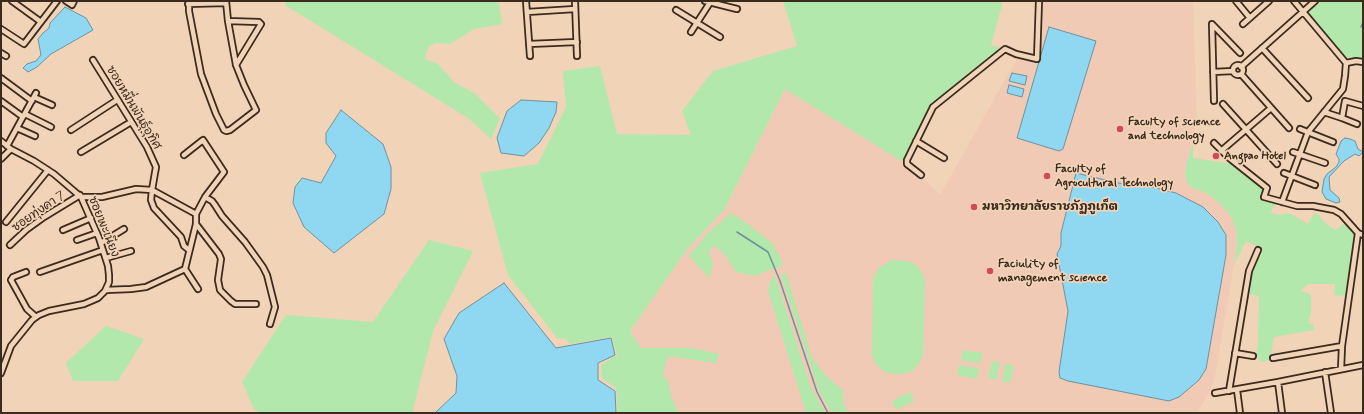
<!DOCTYPE html>
<html>
<head>
<meta charset="utf-8">
<style>
	body { margin:0 }
	#map { position:relative; width:1364px; height:414px; overflow:hidden; background:#f1d3b7; font-family:Mynerve,sans-serif }
	canvas { display:block }
	.frame { position:absolute; inset:0; border:2px solid #3b2a1e; pointer-events:none }
</style>
</head>
<body>
<div id="map">
<canvas width="1364" height="414"></canvas>
<div class="frame"></div>
</div>
<script>
const context = document.querySelector('canvas').getContext('2d');
context.lineJoin = 'round';
function fillPath(path, color) {
  context.fillStyle = color;
  context.fill(path, 'evenodd');
}
function poly(rows) {
  const path = new Path2D();
  for (const r of rows) {
    if (r.length === 3) {
      path.moveTo(r[0] + r[2], r[1]);
      path.arc(r[0], r[1], r[2], 0, 2 * Math.PI);
      continue;
    }
    path.moveTo(r[0], r[1]);
    for (let i = 2; i < r.length; i += 2) path.lineTo(r[i], r[i + 1]);
  }
  return path;
}
function strokePath(path, color, width, dash) {
  context.strokeStyle = color;
  context.lineWidth = width;
  context.lineCap = dash ? 'butt' : 'round';
  context.setLineDash(dash || []);
  context.stroke(path);
}
function write(font, color, halo, rows, align = 'center') {
  context.font = font + ' Mynerve,"Playpen Sans Thai",sans-serif';
  context.lineWidth = 3.5;
  context.setLineDash([]);
  context.textBaseline = 'middle';
  context.strokeStyle = halo;
  context.fillStyle = color;
  for (const [text, x, y, turn = 0] of rows) {
    context.save();
    context.translate(x, y);
    context.rotate((+turn || 0) * Math.PI / 180);
    context.textAlign = isNaN(turn) ? turn : align;
    if (halo) context.strokeText(text, 0, 0);
    context.fillText(text, 0, 0);
    context.restore();
  }
}
fillPath(poly([
	[1042,1,1193,1,1197,123,1187,161,1185,175,1188,184,1193,188,1208,194,1220,204,1230,215,1236,229,1237,245,1215,376,1211,389,1197,413,666,413,621,344,688,248,724,210,785,89,912,167,940,195,1018,57,1037,61,1042,26]
]), '#f1cab5');
fillPath(poly([
	[286,1,499,1,502,24,474,29,450,44,436,43,428,47,425,59,438,64,455,83,474,93,500,118,491,139,468,118,285,5],
	[783,1,1003,1,991,45,1000,48,931,104,903,162,785,89,724,210,688,248,630,331,641,348,692,348,719,354,716,363,668,356,663,374,669,384,671,397,679,413,618,413,616,388,602,378,601,365,617,355,612,337,570,344,565,338,558,339,508,275,480,173,538,164,566,107,563,71,600,66,617,134,691,135,682,111,713,71,797,46],
	[1318,1,1363,1,1363,59,1346,57,1306,12],
	[1193,141,1193,158,1232,164,1264,188,1261,196,1263,200,1276,204,1270,212,1279,215,1289,213,1308,224,1314,213,1319,215,1326,224,1336,230,1346,222,1355,233,1346,296,1334,295,1335,284,1308,284,1300,291,1311,294,1311,312,1308,323,1313,324,1314,330,1274,337,1270,360,1261,362,1256,354,1258,344,1259,296,1249,294,1254,265,1262,249,1246,241,1234,265,1237,245,1236,229,1230,215,1220,204,1208,194,1193,188,1188,184,1185,175,1187,161],
	[731,213,748,224,773,244,783,264,780,267,771,269,756,276,736,272,725,255,715,246,708,251,713,264,709,278,689,256,707,234],
	[429,240,473,251,433,331,412,413,260,413,254,409,242,382,286,315,373,322],
	[892,260,908,261,915,264,921,271,925,281,923,356,919,363,914,370,907,373,897,374,887,373,881,369,875,363,872,355,873,279,879,268],
	[786,273,812,358,828,378,843,390,843,402,848,413,832,413,820,393,781,275],
	[775,276,810,386,825,413,806,413,768,291,771,279],
	[106,326,144,339,118,381,73,381,66,363],
	[963,350,983,353,980,363,961,360],
	[992,361,1000,363,996,380,988,378],
	[1006,363,1014,366,1010,383,1002,381],
	[959,365,979,368,977,379,957,375],
	[910,392,914,401,896,410,892,401]
]), '#b2e8ab');
const water = poly([
	[65,7,86,18,93,30,51,54,37,67,28,72,23,68,27,64,36,61,41,55,38,39,43,33,49,28,50,23,65,7],
	[1049,27,1096,41,1063,149,1059,151,1017,138,1049,27],
	[1012,73,1027,76,1025,85,1009,81,1012,73],
	[1009,85,1024,89,1022,97,1007,93,1009,85],
	[521,100,557,102,556,112,549,128,539,143,524,156,501,153,497,138,507,111,521,100],
	[341,110,383,144,391,167,391,189,384,214,334,253,304,227,293,203,295,187,302,178,321,183,336,156,326,143,326,133,341,110],
	[1345,138,1350,139,1355,141,1358,149,1363,152,1359,156,1355,154,1344,161,1329,177,1330,190,1339,198,1340,202,1336,203,1326,199,1322,192,1324,179,1327,174,1336,167,1339,162,1339,159,1336,154,1341,141,1345,138],
	[1076,173,1118,183,1148,186,1176,193,1203,207,1218,222,1226,235,1226,255,1206,369,1199,380,1179,397,1169,401,1068,381,1060,378,1059,372,1068,311,1057,254,1061,246,1061,233,1076,173],
	[504,283,556,348,611,338,615,355,598,363,598,380,615,391,616,413,435,413,456,393,457,376,444,339,459,313,504,283]
]);
fillPath(water, '#90d8f2');
strokePath(water, '#6e929d', 1);
strokePath(poly([
	[1361,27,1363,22],
	[737,232,768,252,780,281,817,392,828,413]
]), '#6e929d', 1.5);
const minor = poly([
	[12,1,41,22],
	[66,1,72,5,74,1],
	[189,1,189,11,201,74,216,114,224,130,226,131,230,130,256,110,244,85,236,65,228,21,226,1],
	[526,1,530,56],
	[575,1,577,56],
	[705,1,737,9],
	[1236,1,1250,18],
	[188,4,226,3],
	[676,10,720,37],
	[527,12,575,9],
	[228,21,259,22,261,24,236,65],
	[1243,24,1269,1],
	[1,29,24,44,57,1],
	[691,32,711,1],
	[529,44,577,42],
	[1262,48,1308,98],
	[1,53,6,56],
	[93,60,147,147,156,167,152,190,151,200,154,208,181,237,184,246,189,250],
	[1346,63,1356,61,1363,62],
	[1238,70,5],
	[1241,67,1315,1],
	[1213,72,1233,71],
	[1241,74,1289,128],
	[1,78,32,101],
	[34,97,52,105],
	[1,101,23,117],
	[1214,101,1212,24,1240,53],
	[1223,104,1277,164],
	[1324,112,1342,118,1345,101,1363,106],
	[25,114,51,127],
	[1342,118,1357,124],
	[17,128,35,136],
	[1300,129,1333,142],
	[71,130,117,100],
	[1,141,11,149,34,161,54,174,81,197,99,238,108,266,109,275,109,282,105,291,98,298,84,304,49,311,39,315,32,320,11,346,1,373],
	[916,141,944,158],
	[1214,143,1228,157,1267,188,1264,197,1297,206,1313,206,1334,210,1341,214,1358,233,1363,235],
	[7,146,36,93],
	[1221,151,1271,108],
	[81,152,131,122],
	[1293,152,1325,163],
	[1,159,11,149],
	[1284,173,1315,185],
	[921,175,907,164,907,160,933,107,1005,49,1016,54,1037,59,1039,1],
	[81,197,102,197,136,189,152,190,196,214],
	[205,197,212,201,215,205,222,216,245,242,263,267,267,275,275,307,270,324],
	[1282,202,1308,132,1343,89,1345,76,1346,63,1294,1],
	[6,222,48,170],
	[196,224,219,254,221,259,218,280,220,290,231,301,235,304,256,304],
	[63,230,91,218],
	[77,240,97,233],
	[101,243,124,229],
	[10,245,26,230,44,217,80,195],
	[106,258,131,251],
	[185,269,198,289],
	[26,272,13,277,11,280,27,309,36,317],
	[40,272,103,250],
	[106,290,131,289,146,287,185,269,196,224,196,214,205,197,224,172,203,140,184,155],
	[1235,353,1253,356],
	[1273,358,1342,346],
	[1341,369,1342,346,1358,233],
	[1325,372,1331,413],
	[1278,382,1282,413],
	[1237,390,1240,413],
	[1229,391,1249,271,1258,250],
	[1215,393,1278,382,1363,365]
]);
strokePath(minor, '#3b2a1e', 8);
strokePath(minor, '#f1d3b7', 4.5);
for (const [x, y, r, color] of [
	[1120,129,4,"#d1495b"],
	[1216,156,4,"#d1495b"],
	[1047,176,4,"#d1495b"],
	[974,207,4,"#d1495b"],
	[990,271,4,"#d1495b"]
]) {
  const dot = new Path2D();
  dot.arc(x, y, r, 0, 2 * Math.PI);
  context.fillStyle = color;
  context.fill(dot);
  strokePath(dot, '#f1d3b7', 1.5);
}
write('12px', '#3b2a1e', '#f1d3b7', [
	["ซอยหมื่นพันธุ์อุทิศ",133,108,59],
	["ซอยทุ่งคา 7",39,212,-35],
	["ซอยพะเนียง",103,227,68]
]);
write('bold 12px', '#3b2a1e', '#f1d3b7', [
	["Faculty of science",1128,122],
	["and technology",1128,136],
	["Angpao Hotel",1224,156],
	["Faculty of",1055,169],
	["Agrocultural Technology",1055,183],
	["มหาวิทยาลัยราชภัฏภูเก็ต",982,207],
	["Faciulity of",998,264],
	["management science",998,278]
], 'left');
</script>
</body>
</html>
